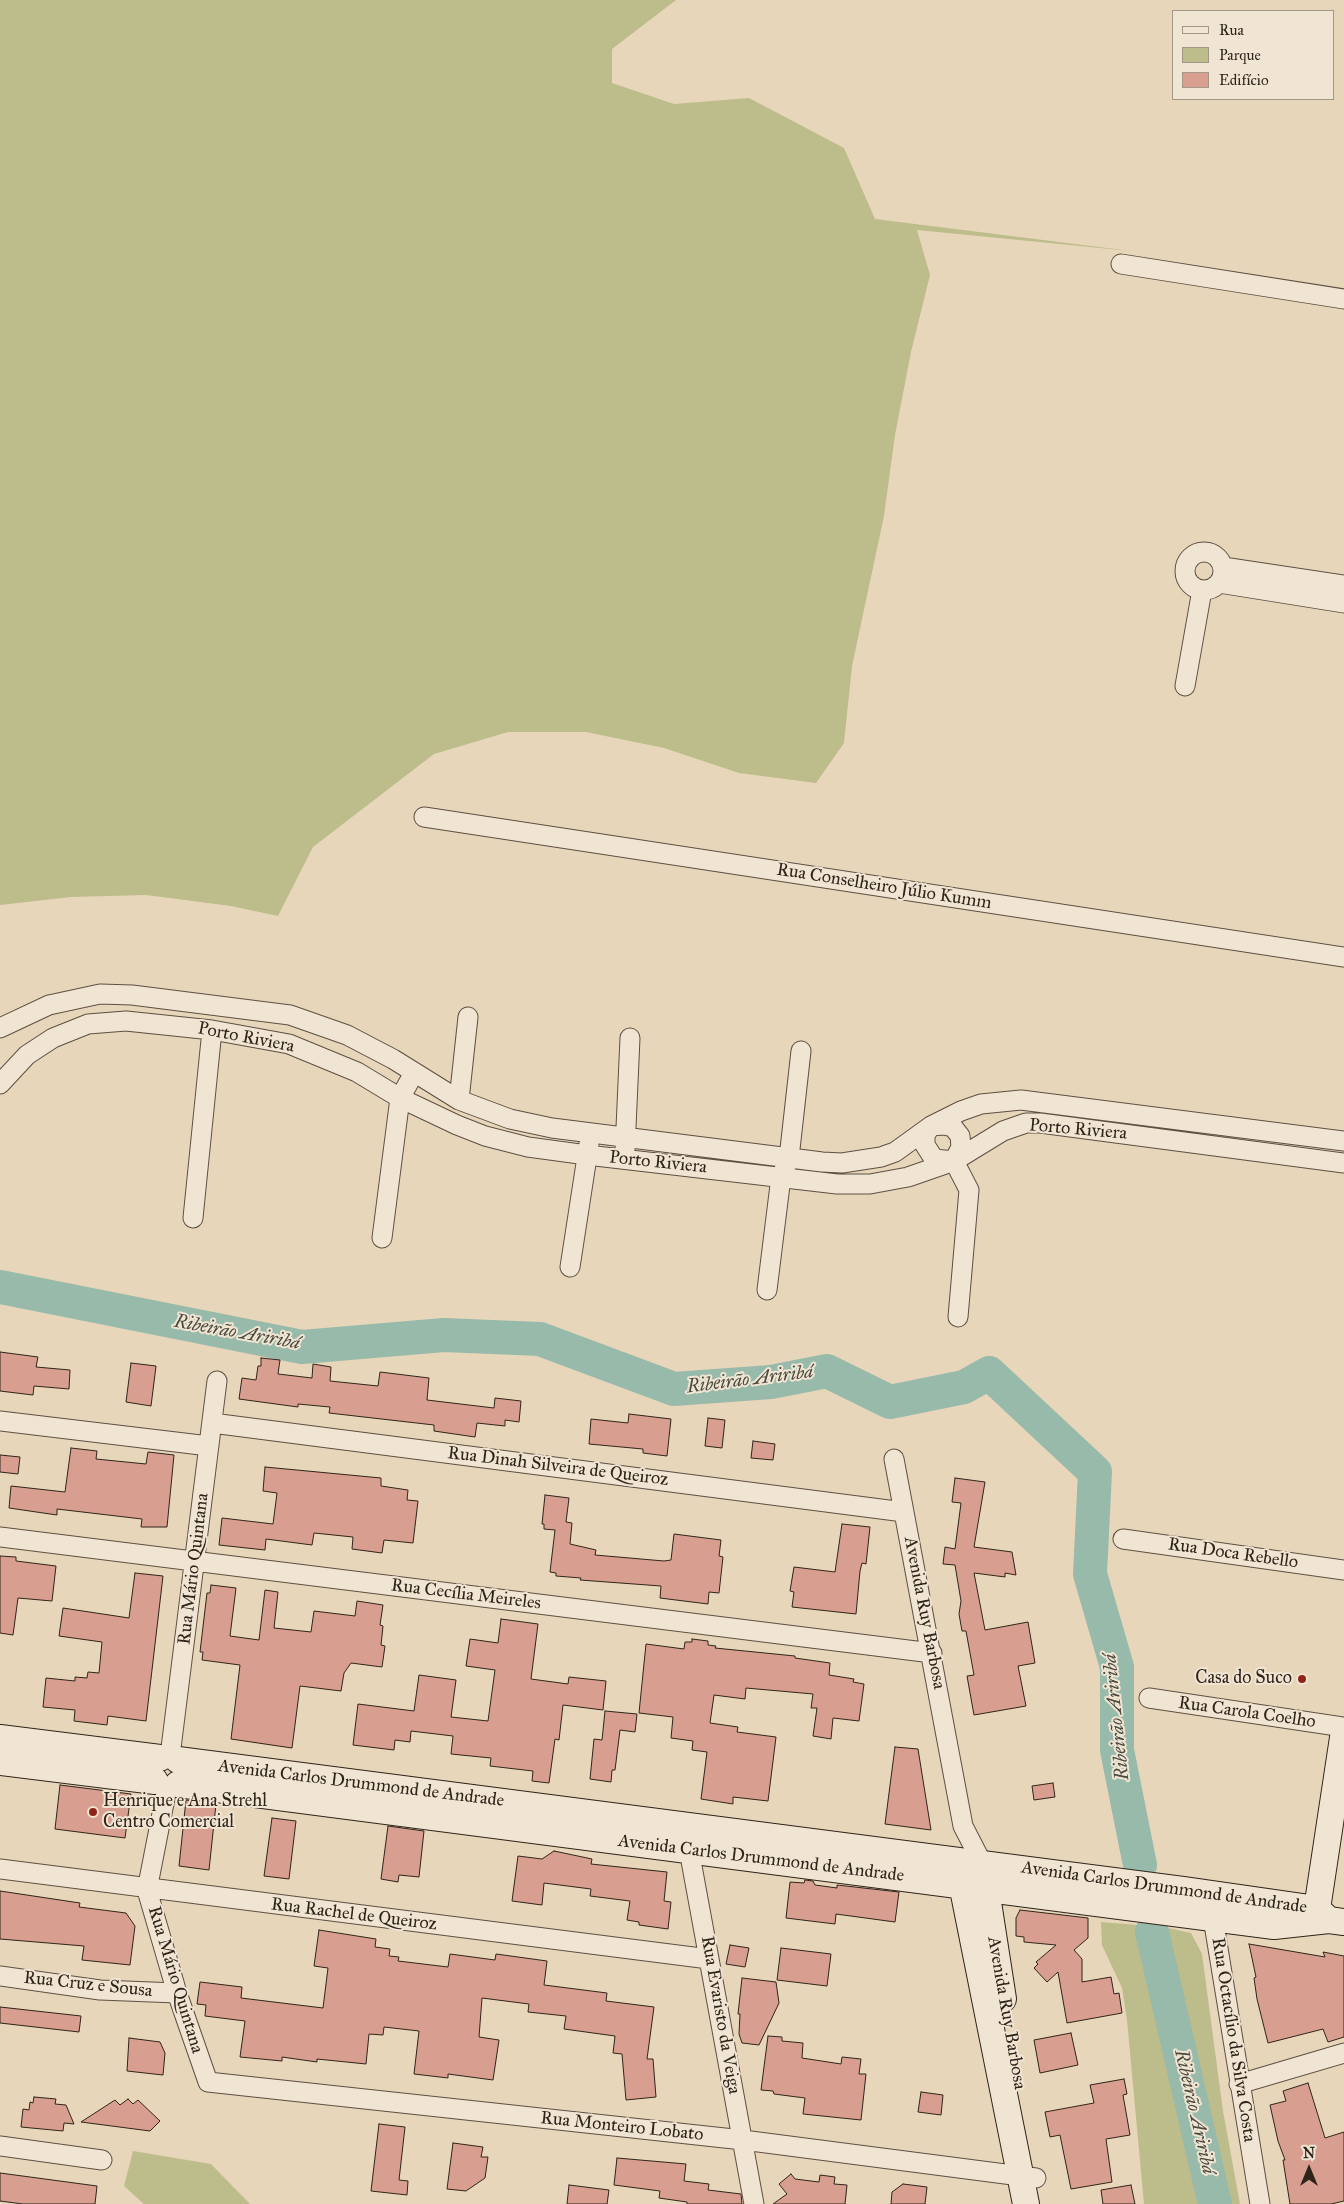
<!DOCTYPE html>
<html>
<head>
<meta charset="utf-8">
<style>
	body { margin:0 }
	#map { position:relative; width:1344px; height:2204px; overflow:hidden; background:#e8d6bb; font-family:"IM FELL Great Primer",serif }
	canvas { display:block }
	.legend { position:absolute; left:1172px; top:10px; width:162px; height:90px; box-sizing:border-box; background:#f0e4d3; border:1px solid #a39789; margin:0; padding:6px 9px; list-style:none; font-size:15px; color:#2f241a }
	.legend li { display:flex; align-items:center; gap:10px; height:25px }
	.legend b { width:25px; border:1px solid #a39789 }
	.north { position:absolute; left:1284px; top:2144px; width:50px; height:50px; -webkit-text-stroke:4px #f0e4d3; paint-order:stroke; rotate:0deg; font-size:14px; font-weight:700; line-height:20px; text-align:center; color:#2f241a }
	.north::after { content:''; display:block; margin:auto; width:18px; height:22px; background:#2f241a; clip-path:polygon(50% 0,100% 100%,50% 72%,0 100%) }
</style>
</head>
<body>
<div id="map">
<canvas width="1344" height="2204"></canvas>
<ul class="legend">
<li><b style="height:6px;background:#f0e4d3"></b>Rua</li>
<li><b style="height:14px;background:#bdbc8b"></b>Parque</li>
<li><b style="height:14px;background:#d89e90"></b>Edifício</li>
</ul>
<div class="north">N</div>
</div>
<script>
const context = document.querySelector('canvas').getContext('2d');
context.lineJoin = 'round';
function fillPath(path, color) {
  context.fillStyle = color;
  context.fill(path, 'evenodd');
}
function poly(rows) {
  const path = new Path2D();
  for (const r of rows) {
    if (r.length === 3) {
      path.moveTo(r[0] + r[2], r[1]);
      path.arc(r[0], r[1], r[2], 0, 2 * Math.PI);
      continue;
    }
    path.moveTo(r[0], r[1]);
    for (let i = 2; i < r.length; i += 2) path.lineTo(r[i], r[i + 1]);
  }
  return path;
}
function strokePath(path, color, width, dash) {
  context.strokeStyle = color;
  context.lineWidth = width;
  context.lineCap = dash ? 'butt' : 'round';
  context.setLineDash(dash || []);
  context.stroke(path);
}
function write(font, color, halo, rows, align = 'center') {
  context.font = font + ' "IM FELL Great Primer",serif';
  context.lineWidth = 4;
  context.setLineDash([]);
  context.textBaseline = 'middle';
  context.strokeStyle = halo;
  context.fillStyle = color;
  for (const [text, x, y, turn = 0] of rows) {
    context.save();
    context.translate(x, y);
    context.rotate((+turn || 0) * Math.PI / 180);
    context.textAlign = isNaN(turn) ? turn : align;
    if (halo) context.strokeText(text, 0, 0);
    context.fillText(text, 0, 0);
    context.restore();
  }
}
fillPath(poly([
	[0,0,676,0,612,49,612,83,674,104,749,98,844,148,875,219,1131,251,917,230,930,275,911,352,895,435,884,516,852,666,844,743,816,783,739,773,664,748,586,732,508,732,434,754,313,847,278,916,231,906,146,895,71,897,0,905],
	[1101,1922,1163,1927,1191,1933,1202,1954,1223,2111,1240,2204,1144,2204,1127,2020,1122,1988,1102,1945],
	[133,2151,211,2164,250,2204,144,2204,124,2186]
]), '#bdbc8b');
strokePath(poly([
	[0,1287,302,1347,444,1335,540,1339,674,1389,771,1382,827,1371,890,1402,964,1387,989,1373,1095,1472,1090,1574,1117,1667,1117,1750,1140,1865],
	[1152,1932,1215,2204]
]), '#98baaa', 34);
const building = poly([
	[0,1352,38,1357,36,1367,70,1370,69,1389,34,1386,33,1395,0,1391,0,1352],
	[261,1358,280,1360,278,1374,312,1378,313,1364,331,1367,330,1381,378,1386,380,1372,429,1378,427,1400,494,1408,495,1398,521,1401,519,1422,505,1420,505,1426,477,1423,475,1437,434,1431,434,1425,329,1413,330,1407,298,1404,298,1407,239,1399,242,1378,256,1380,258,1366,261,1366,261,1358],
	[131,1363,156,1366,151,1406,126,1402,131,1363],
	[629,1414,671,1419,667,1456,643,1453,643,1449,589,1444,591,1419,628,1423,629,1414],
	[708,1418,725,1420,722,1448,705,1446,708,1418],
	[753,1441,775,1444,773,1460,751,1458,753,1441],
	[71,1448,97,1451,96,1459,146,1464,148,1452,174,1455,167,1527,141,1527,142,1519,57,1509,57,1515,9,1508,11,1486,65,1492,71,1448],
	[0,1455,20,1457,18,1474,0,1472,0,1455],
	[265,1467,381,1478,381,1486,408,1490,407,1500,418,1501,413,1543,384,1540,382,1553,352,1549,353,1537,314,1533,312,1545,266,1539,265,1550,219,1545,222,1518,273,1524,277,1493,263,1491,265,1467],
	[955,1478,985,1482,974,1547,1012,1552,1016,1575,1005,1573,1005,1577,974,1573,985,1630,1028,1622,1035,1663,1018,1666,1026,1706,974,1715,967,1676,974,1675,966,1631,962,1631,959,1614,961,1601,955,1565,943,1564,945,1547,955,1549,961,1503,952,1502,955,1478],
	[545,1495,569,1498,566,1522,572,1523,570,1544,596,1550,595,1555,664,1561,671,1560,674,1534,721,1540,719,1556,723,1557,719,1593,709,1592,708,1604,660,1598,661,1586,580,1580,581,1578,556,1576,556,1573,550,1572,555,1530,544,1529,544,1524,542,1524,545,1495],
	[842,1524,870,1527,866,1564,862,1563,860,1571,856,1614,792,1607,794,1592,790,1591,794,1567,835,1572,842,1524],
	[0,1556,16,1557,16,1561,56,1566,52,1601,18,1598,13,1635,0,1633,0,1556],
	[135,1573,163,1576,146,1721,108,1716,107,1725,74,1721,75,1710,43,1707,46,1678,75,1681,75,1677,87,1678,88,1672,99,1673,102,1642,59,1636,63,1608,129,1618,135,1573],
	[211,1585,236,1588,230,1636,259,1640,265,1590,278,1592,274,1628,311,1632,314,1611,355,1616,357,1601,383,1605,380,1625,383,1626,381,1645,385,1646,382,1667,351,1663,344,1673,341,1691,300,1686,292,1748,231,1739,240,1665,202,1660,203,1652,200,1652,207,1593,210,1593,211,1585],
	[501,1619,538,1624,531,1679,568,1684,569,1677,606,1681,603,1710,563,1705,559,1740,555,1739,549,1783,532,1781,533,1771,490,1766,491,1758,451,1754,453,1736,411,1731,410,1742,395,1740,394,1750,353,1745,358,1704,414,1711,419,1675,456,1680,451,1717,488,1721,495,1670,466,1666,470,1639,498,1643,501,1619],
	[692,1639,708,1641,708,1645,716,1646,715,1648,795,1656,795,1658,830,1663,829,1675,854,1679,853,1682,864,1684,859,1721,833,1718,831,1739,813,1736,817,1708,811,1708,813,1694,746,1688,745,1699,714,1695,710,1723,738,1727,737,1732,776,1737,768,1801,733,1797,733,1804,701,1799,707,1752,692,1750,693,1741,671,1738,673,1717,639,1713,646,1644,684,1649,685,1642,692,1642,692,1639],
	[605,1711,637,1714,635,1732,620,1730,615,1770,612,1770,611,1782,590,1779,594,1739,602,1740,605,1711],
	[895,1747,918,1749,931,1830,885,1824,895,1747],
	[1053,1783,1055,1797,1034,1800,1032,1786,1053,1783],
	[60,1785,131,1794,125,1838,55,1829,60,1785],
	[186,1800,216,1804,209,1870,179,1866,186,1800],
	[272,1818,296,1821,289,1879,264,1876,272,1818],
	[388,1826,424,1831,419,1877,399,1875,398,1882,381,1879,388,1826],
	[554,1851,592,1859,591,1864,667,1872,664,1901,671,1902,668,1929,639,1925,639,1922,627,1920,630,1901,590,1896,591,1889,544,1883,542,1905,512,1901,518,1856,542,1859,554,1851],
	[805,1880,813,1881,815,1885,837,1888,837,1885,899,1892,895,1922,836,1914,835,1924,786,1918,790,1882,804,1883,805,1880],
	[0,1891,80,1903,79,1907,126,1913,135,1926,130,1965,82,1960,84,1946,0,1939,0,1891],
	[1020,1910,1088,1918,1088,1938,1074,1950,1082,1959,1082,1982,1111,1977,1114,1994,1119,1993,1122,2013,1067,2023,1058,1972,1047,1982,1034,1968,1038,1964,1036,1962,1056,1945,1024,1942,1024,1937,1016,1936,1016,1918,1020,1910],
	[319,1930,376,1939,375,1947,390,1949,389,1956,399,1957,398,1961,448,1967,450,1954,495,1960,496,1954,547,1961,544,1985,607,1993,606,2001,654,2007,647,2059,653,2059,656,2097,626,2100,622,2054,613,2053,615,2036,564,2029,566,2016,528,2012,529,2004,482,1998,479,2037,499,2040,493,2080,448,2074,448,2078,414,2074,419,2031,384,2027,383,2035,369,2034,366,2064,317,2059,317,2062,282,2057,282,2061,240,2057,245,2021,205,2016,206,2005,197,2004,200,1982,242,1987,241,1998,323,2008,328,1968,314,1966,319,1930],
	[1249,1944,1325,1957,1323,1952,1344,1956,1344,2037,1328,2042,1323,2029,1268,2043,1257,1999,1254,1978,1256,1977,1249,1944],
	[730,1945,749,1948,745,1967,726,1964,730,1945],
	[781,1948,831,1954,827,1986,777,1980,781,1948],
	[742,1978,776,1982,779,2003,759,2045,742,2043,739,2034,740,2014,738,2014,742,1978],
	[0,2007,81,2016,79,2032,0,2023,0,2007],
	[1071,2033,1078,2065,1040,2073,1034,2040,1071,2033],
	[768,2036,782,2037,782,2041,803,2043,802,2058,841,2064,842,2057,861,2059,859,2074,866,2074,861,2120,803,2114,805,2098,774,2094,773,2091,761,2090,768,2036],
	[129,2038,160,2042,165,2053,163,2075,127,2071,129,2038],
	[1124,2079,1127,2094,1123,2095,1130,2135,1106,2139,1112,2182,1071,2189,1060,2135,1050,2137,1045,2112,1094,2103,1090,2085,1124,2079],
	[1308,2083,1325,2138,1344,2132,1344,2201,1331,2204,1290,2204,1283,2160,1285,2160,1278,2141,1270,2105,1286,2101,1283,2091,1308,2083],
	[921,2092,943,2095,941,2115,918,2112,921,2092],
	[34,2097,56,2099,55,2104,66,2105,74,2124,64,2123,63,2131,21,2127,23,2109,29,2110,30,2102,33,2103,34,2097],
	[128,2099,133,2104,138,2100,160,2121,150,2131,81,2122,115,2100,120,2105,128,2099],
	[379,2124,405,2127,399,2180,408,2181,407,2195,371,2191,379,2124],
	[453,2143,483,2147,481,2157,488,2157,485,2178,466,2191,447,2189,453,2143],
	[617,2158,686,2164,684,2181,709,2184,708,2190,741,2194,742,2204,687,2204,687,2202,659,2198,660,2191,614,2185,617,2158],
	[0,2173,97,2186,95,2204,23,2204,0,2201,0,2173],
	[791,2174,795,2179,819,2182,820,2175,835,2177,834,2184,847,2185,845,2204,773,2204,787,2194,779,2184,791,2174],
	[903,2184,927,2187,925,2204,891,2204,892,2192,903,2184],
	[569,2185,609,2190,607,2204,567,2204,569,2185],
	[1131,2185,1135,2204,1103,2204,1101,2190,1131,2185]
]);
fillPath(building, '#d89e90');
strokePath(building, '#2f241a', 1);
const street = poly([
	[1121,264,1344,299],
	[1204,571,19],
	[1223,567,1344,585],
	[1219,583,1344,603],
	[1185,686,1202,590],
	[424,817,1344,957],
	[0,1028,49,1005,100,994,132,995,290,1015,347,1035,393,1059,459,1100,510,1119,552,1128,822,1162,842,1163,881,1157,895,1152,931,1126,961,1111,981,1104,1021,1100,1344,1141],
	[0,1084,27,1055,53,1038,88,1024,126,1021,212,1030,289,1044,357,1072,400,1098,457,1125,485,1136,528,1147,587,1155,837,1184,870,1184,908,1177,954,1161,1003,1131,1026,1123,1040,1123,1344,1163],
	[459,1100,468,1017],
	[944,1125,953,1127,960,1136,961,1147,954,1161,934,1159,925,1145,925,1135,931,1126,944,1125],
	[625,1150,630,1038],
	[954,1161,969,1190,958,1317],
	[193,1218,212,1030],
	[382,1238,400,1098,414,1073],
	[570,1267,589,1144],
	[767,1290,781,1177,789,1158,801,1051],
	[0,1421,209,1446],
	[212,1423,904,1512],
	[894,1459,963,1826,982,1863],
	[0,1537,932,1653],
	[1123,1539,1344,1570],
	[1149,1698,1344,1727],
	[170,1756,217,1381],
	[167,1788,147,1890,177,1993,208,2082,743,2140,1036,2178],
	[687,1839,754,2204],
	[0,1869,709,1959],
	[1208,1908,1213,1918,1260,2204],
	[0,1976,100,1990,177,1993],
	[1239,2084,1344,2053],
	[0,2146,102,2160]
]);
const secondary = poly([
	[0,1738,160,1758],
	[178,1760,1183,1890,1317,1909],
	[0,1762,155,1781],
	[178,1784,1274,1926,1329,1920,1344,1922],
	[959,1869,1026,2204],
	[983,1870,1003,1999],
	[1329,1920,1317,1909,1344,1731]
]);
strokePath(street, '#5d5042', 21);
strokePath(secondary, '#2f241a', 28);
strokePath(street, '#f0e4d3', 19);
strokePath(secondary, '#f0e4d3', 26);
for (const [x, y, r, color] of [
	[1302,1679,5,"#8f2418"],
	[93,1812,5,"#8f2418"]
]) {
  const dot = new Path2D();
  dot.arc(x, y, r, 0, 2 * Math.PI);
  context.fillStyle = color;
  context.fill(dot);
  strokePath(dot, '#f0e4d3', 2);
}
write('18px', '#2f241a', '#f0e4d3', [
	["Rua Conselheiro Júlio Kumm",884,887,9],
	["Porto Riviera",246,1038,11],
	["Porto Riviera",1078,1130,5],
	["Porto Riviera",658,1163,6],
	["Rua Dinah Silveira de Queiroz",558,1467,7],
	["Rua Doca Rebello",1233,1554,8],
	["Rua Mário Quintana",194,1569,-83],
	["Rua Cecília Meireles",466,1595,7],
	["Avenida Ruy Barbosa",924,1613,79],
	["Rua Carola Coelho",1247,1713,8],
	["Avenida Carlos Drummond de Andrade",361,1784,7],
	["Avenida Carlos Drummond de Andrade",761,1859,7],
	["Avenida Carlos Drummond de Andrade",1164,1888,8],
	["Rua Rachel de Queiroz",354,1915,7],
	["Rua Mário Quintana",175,1980,73],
	["Rua Cruz e Sousa",88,1985,6],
	["Avenida Ruy Barbosa",1006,2013,80],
	["Rua Evaristo da Veiga",720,2015,80],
	["Rua Octacílio da Silva Costa",1233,2040,81],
	["Rua Monteiro Lobato",622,2127,6]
]);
write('18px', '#2f241a', '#f0e4d3', [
	["Casa do Suco",1292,1679],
	["Henrique e Ana Strehl",103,1802,"left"],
	["Centro Comercial",103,1823,"left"]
], 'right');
write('italic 19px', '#494a3e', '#f0e4d3', [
	["Ribeirão Ariribá",237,1333,10],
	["Ribeirão Ariribá",750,1380,-7],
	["Ribeirão Ariribá",1117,1717,-96],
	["Ribeirão Ariribá",1194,2112,77]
]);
</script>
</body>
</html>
